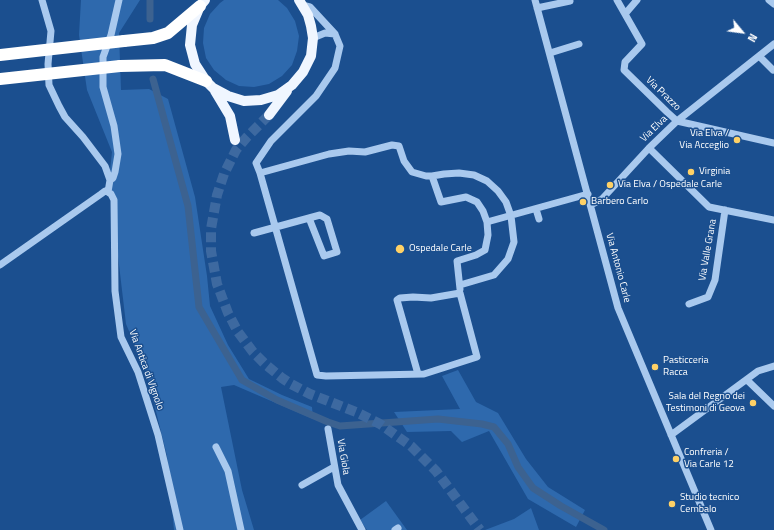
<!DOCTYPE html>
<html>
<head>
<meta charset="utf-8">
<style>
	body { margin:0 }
	#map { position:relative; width:774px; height:530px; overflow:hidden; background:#1b4f8f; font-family:"Titillium Web",sans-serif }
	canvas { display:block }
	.north { position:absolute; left:722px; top:12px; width:40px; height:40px; -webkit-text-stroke:3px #1b4f8f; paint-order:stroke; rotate:119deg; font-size:11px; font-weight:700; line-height:16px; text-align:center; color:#fff }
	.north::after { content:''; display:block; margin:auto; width:14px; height:18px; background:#fff; clip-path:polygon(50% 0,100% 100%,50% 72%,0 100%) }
</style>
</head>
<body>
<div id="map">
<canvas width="774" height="530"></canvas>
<div class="north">N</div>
</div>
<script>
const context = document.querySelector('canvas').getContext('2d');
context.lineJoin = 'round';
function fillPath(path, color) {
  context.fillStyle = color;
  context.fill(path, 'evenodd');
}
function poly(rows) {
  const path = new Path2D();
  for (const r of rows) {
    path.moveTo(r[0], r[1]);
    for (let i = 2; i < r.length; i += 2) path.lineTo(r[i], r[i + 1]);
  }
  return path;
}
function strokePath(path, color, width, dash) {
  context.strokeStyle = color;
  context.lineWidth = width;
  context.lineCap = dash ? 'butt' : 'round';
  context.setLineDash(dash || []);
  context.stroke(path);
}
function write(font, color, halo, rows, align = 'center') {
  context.font = font + ' "Titillium Web",sans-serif';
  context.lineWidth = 3;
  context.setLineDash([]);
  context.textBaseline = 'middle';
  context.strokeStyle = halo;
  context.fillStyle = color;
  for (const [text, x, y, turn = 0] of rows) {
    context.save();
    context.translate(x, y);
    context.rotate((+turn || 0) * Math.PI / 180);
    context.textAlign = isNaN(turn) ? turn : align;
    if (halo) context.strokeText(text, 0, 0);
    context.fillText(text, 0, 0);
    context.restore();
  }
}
fillPath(poly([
	[81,0,140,0,119,33,121,90,149,89,168,99,195,197,207,276,210,306,228,345,249,379,282,395,312,407,313,419,234,385,221,387,242,490,254,530,174,530,167,456,146,371,126,324,109,180,112,152,87,90,79,35],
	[224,0,278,0,287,8,295,21,299,36,297,51,292,65,282,76,269,84,254,87,239,86,226,80,214,70,206,58,203,43,204,28,210,14,220,3],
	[458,370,476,402,498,413,526,459,548,487,585,510,576,527,528,499,489,431,462,442,451,431,407,432,394,412,460,409,442,376],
	[386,501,407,530,367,530,360,520],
	[531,508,539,530,485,530,514,519]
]), '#2e69ad');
strokePath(poly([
	[150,19,150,0],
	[153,79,188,206,199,307,242,380,277,400,328,422,340,426,438,419,482,424,494,427,508,444,518,467,533,488,561,506,604,530]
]), '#3c6290', 7);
strokePath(poly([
	[269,115,247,137,236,150,224,174,217,195,211,229,211,251,217,284,228,313,238,332,253,352,265,364,282,378,291,384,310,394,356,412,380,424,411,446,436,471,480,530]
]), '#3d69a0', 10, [10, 5]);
strokePath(poly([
	[42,0,51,31,48,64,49,85,59,106,65,117,83,137,105,166,110,180,108,192],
	[535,0,618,308,711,530],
	[617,0,642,44,625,62,624,70,667,112,677,121,774,143],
	[769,0,774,4],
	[302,5,310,7,335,34],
	[537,8,570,1],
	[625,14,637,0],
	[313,38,325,33,335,34,340,46,335,68,316,96,271,141,256,163,260,173,329,154,349,151,365,152,392,145,399,146,404,161,412,172,426,176,432,176,441,202,466,197,477,202,483,211,487,222,588,194],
	[550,53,579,44],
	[759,56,773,70],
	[649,148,709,207,774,220],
	[260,173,317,375,326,376,424,374,477,357,460,293,431,298,413,297,400,298,397,300,418,374],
	[432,176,444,174,459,173,474,175,487,181,498,191,506,202,511,216,514,242,508,259,494,275,460,285],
	[110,180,113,178,115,172,118,154,114,126,103,87,103,57,111,35,119,0],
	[108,192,111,194,114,200,115,291,121,337,138,372,158,435,180,530],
	[591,205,602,199,649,148,677,121,774,44],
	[536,209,539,219],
	[254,233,320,215,327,219,337,252,324,256,309,218],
	[0,265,101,194,105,191,108,192],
	[460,289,457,261,476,255,485,250,488,235,487,222],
	[689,304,708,297,715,280,725,210],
	[747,380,774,406],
	[328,429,338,485,362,530],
	[671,435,758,371,774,366],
	[216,447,228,471,241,530],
	[302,485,334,467],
	[395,530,398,528]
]), '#a9c9ee', 7);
strokePath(poly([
	[205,0,200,6,192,25,190,45,195,64,206,81,213,88,228,96,244,101,261,100,278,95,292,85,303,72,311,56,313,38,311,26,308,15,299,0],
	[215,91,230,116,235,140],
	[269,115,287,91]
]), '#f0f6ff', 10);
strokePath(poly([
	[124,41,153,38,168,33,200,6],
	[120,66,165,65,206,81]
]), '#fff', 12);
strokePath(poly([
	[0,55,124,41],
	[0,79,120,66]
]), '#fff', 12);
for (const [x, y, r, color] of [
	[737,140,4,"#ffd166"],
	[691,172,4,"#ffd166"],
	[610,185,4,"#ffd166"],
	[583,202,4,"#ffd166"],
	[400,249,5,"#ffd166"],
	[655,367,4,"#ffd166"],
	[753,403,4,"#ffd166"],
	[676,459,4,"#ffd166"],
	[672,504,4,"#ffd166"]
]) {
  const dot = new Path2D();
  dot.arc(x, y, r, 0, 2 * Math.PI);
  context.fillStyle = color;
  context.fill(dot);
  strokePath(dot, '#1b4f8f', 1.5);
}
write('10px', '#fff', '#1b4f8f', [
	["Via Prazzo",663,94,44],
	["Via Elva",654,129,-44],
	["Via Valle Grana",708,250,-80],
	["Via Antonio Carle",618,268,75],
	["Via Antica di Vignolo",146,370,70],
	["Via Giola",343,457,80]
]);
write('10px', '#fff', '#1b4f8f', [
	["Via Elva /",729,134,"right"],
	["Via Acceglio",729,146,"right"],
	["Virginia",699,172],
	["Via Elva / Ospedale Carle",618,185],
	["Barbero Carlo",591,202],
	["Ospedale Carle",409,249],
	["Pasticceria",663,361],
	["Racca",663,373],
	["Sala del Regno dei",745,397,"right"],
	["Testimoni di Geova",745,409,"right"],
	["Confreria /",684,453],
	["Via Carle 12",684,465],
	["Studio tecnico",680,498],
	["Cembalo",680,510]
], 'left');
</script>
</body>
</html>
